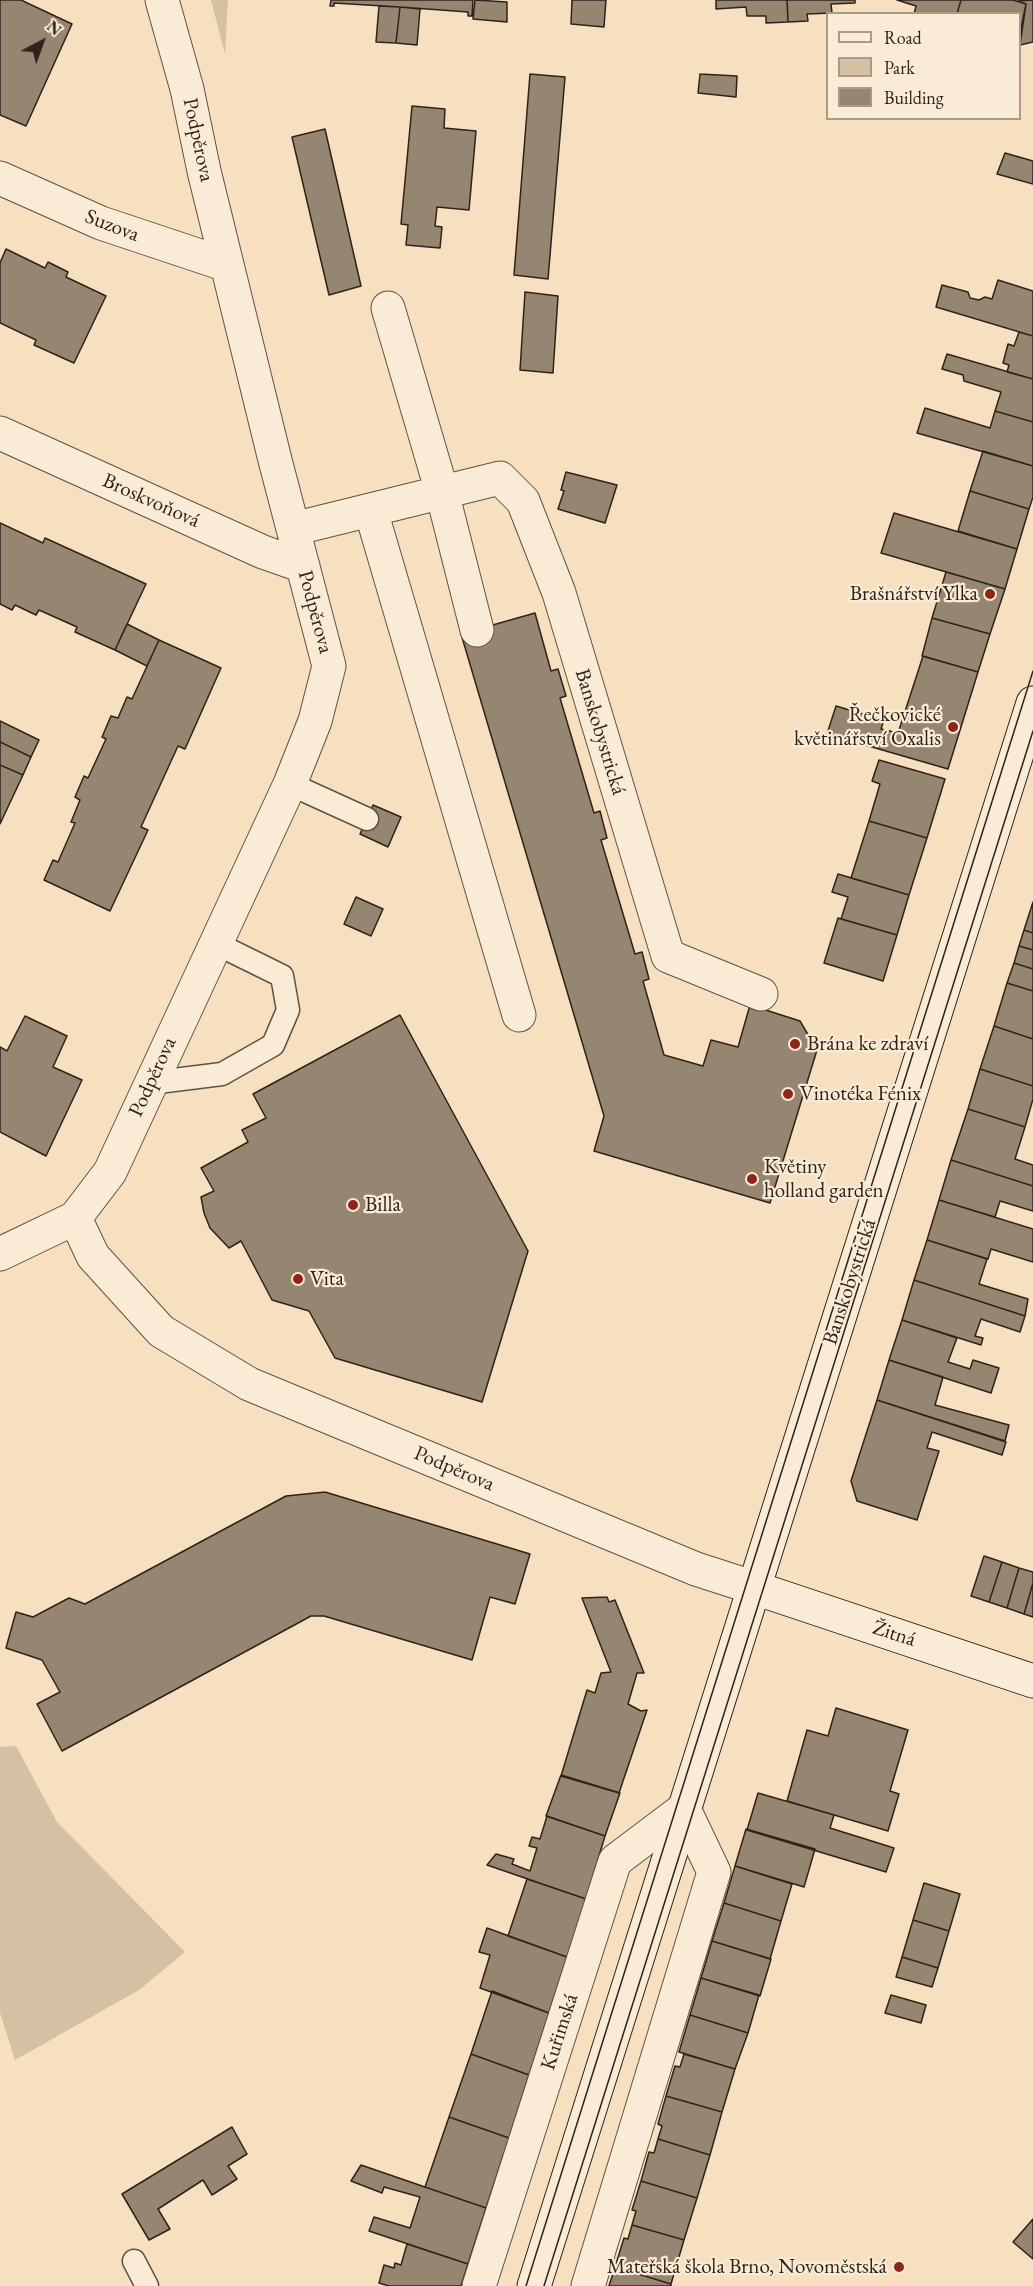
<!DOCTYPE html>
<html>
<head>
<meta charset="utf-8">
<style>
	body { margin:0 }
	#map { position:relative; width:1033px; height:2286px; overflow:hidden; background:#f6e0bf; font-family:"EB Garamond",serif }
	canvas { display:block }
	.legend { position:absolute; left:826px; top:12px; width:195px; height:108px; box-sizing:border-box; background:#f9ebd5; border:2px solid #a89b8a; margin:0; padding:8px 10px; list-style:none; font-size:18px; color:#2e231a }
	.legend li { display:flex; align-items:center; gap:12px; height:30px }
	.legend b { width:30px; border:2px solid #a89b8a }
	.north { position:absolute; left:12px; top:12px; width:60px; height:60px; -webkit-text-stroke:4px #f9ebd5; paint-order:stroke; rotate:41deg; font-size:16px; font-weight:700; line-height:24px; text-align:center; color:#2e231a }
	.north::after { content:''; display:block; margin:auto; width:21px; height:27px; background:#2e231a; clip-path:polygon(50% 0,100% 100%,50% 72%,0 100%) }
</style>
</head>
<body>
<div id="map">
<canvas width="1033" height="2286"></canvas>
<ul class="legend">
<li><b style="height:8px;background:#f9ebd5"></b>Road</li>
<li><b style="height:16px;background:#d4c0a3"></b>Park</li>
<li><b style="height:16px;background:#968570"></b>Building</li>
</ul>
<div class="north">N</div>
</div>
<script>
const context = document.querySelector('canvas').getContext('2d');
context.lineJoin = 'round';
function fillPath(path, color) {
  context.fillStyle = color;
  context.fill(path, 'evenodd');
}
function poly(rows) {
  const path = new Path2D();
  for (const r of rows) {
    path.moveTo(r[0], r[1]);
    for (let i = 2; i < r.length; i += 2) path.lineTo(r[i], r[i + 1]);
  }
  return path;
}
function strokePath(path, color, width, dash) {
  context.strokeStyle = color;
  context.lineWidth = width;
  context.lineCap = dash ? 'butt' : 'round';
  context.setLineDash(dash || []);
  context.stroke(path);
}
function write(font, color, halo, rows, align = 'center') {
  context.font = font + ' "EB Garamond",serif';
  context.lineWidth = 4.5;
  context.setLineDash([]);
  context.textBaseline = 'middle';
  context.strokeStyle = halo;
  context.fillStyle = color;
  for (const [text, x, y, turn = 0] of rows) {
    context.save();
    context.translate(x, y);
    context.rotate((+turn || 0) * Math.PI / 180);
    context.textAlign = isNaN(turn) ? turn : align;
    if (halo) context.strokeText(text, 0, 0);
    context.fillText(text, 0, 0);
    context.restore();
  }
}
fillPath(poly([
	[211,0,228,0,225,54],
	[16,1746,57,1822,185,1952,139,1990,15,2060,0,2013,0,1747]
]), '#d4c0a3');
const building = poly([
	[0,0,21,0,72,24,26,126,0,115,0,0],
	[331,0,473,0,472,16,468,16,468,12,400,7,334,3,334,6,330,6,331,0],
	[475,0,507,2,507,22,473,19,475,0],
	[572,0,606,0,604,27,571,24,572,0],
	[716,0,787,0,788,22,766,23,766,16,747,16,746,7,716,9,716,0],
	[787,0,855,0,855,3,831,4,832,13,807,14,808,21,788,22,787,0],
	[897,0,961,0,957,14,914,14,916,6,897,0],
	[961,0,1013,0,1026,4,1020,34,1020,14,957,14,961,0],
	[1033,0,1033,42,1020,45,1026,4,1017,1,1033,0],
	[379,6,400,7,396,43,376,42,379,6],
	[400,7,420,9,417,45,396,43,400,7],
	[530,74,565,77,548,279,514,275,530,74],
	[700,74,737,76,736,97,698,93,700,74],
	[412,106,445,109,444,128,476,131,469,210,437,207,435,226,442,227,440,248,406,245,408,225,401,224,412,106],
	[325,129,361,286,329,295,292,137,325,129],
	[1005,153,1033,161,1033,184,997,174,1005,153],
	[6,249,45,268,48,262,68,272,66,277,106,296,74,363,34,345,36,340,0,323,0,263,6,249],
	[998,280,1033,291,1033,336,936,307,942,285,968,292,970,298,979,300,985,297,992,299,998,280],
	[525,292,558,296,553,373,520,370,525,292],
	[1019,332,1033,336,1033,379,1007,372,1009,365,1003,363,1008,344,1014,346,1019,332],
	[947,354,1033,379,1033,422,995,411,1001,392,964,381,963,375,942,369,947,354],
	[925,408,990,428,995,411,1033,422,1033,466,917,433,925,408],
	[983,451,1033,466,1033,497,1029,509,970,491,983,451],
	[566,472,617,485,605,523,558,509,564,491,561,490,566,472],
	[970,491,1029,509,1017,549,958,531,970,491],
	[894,513,1017,549,1005,589,881,553,894,513],
	[0,523,43,543,45,538,146,584,115,650,75,632,77,627,39,610,36,615,15,605,12,610,0,604,0,523],
	[946,572,1005,589,990,634,932,618,946,572],
	[535,613,551,671,558,669,566,696,560,698,594,813,600,811,607,838,601,840,635,954,642,952,649,979,643,981,664,1055,703,1066,711,1040,738,1047,750,1005,800,1021,817,1050,770,1203,594,1151,604,1116,461,634,535,613],
	[932,618,990,634,978,672,922,656,932,618],
	[127,624,159,640,147,666,115,650,127,624],
	[159,640,221,668,185,749,178,746,141,827,148,830,110,911,44,880,53,860,58,862,75,823,71,822,80,800,75,797,84,776,88,778,106,739,102,737,111,716,118,718,127,697,132,699,159,640],
	[923,656,978,672,948,769,827,734,836,706,884,720,881,729,898,733,923,656],
	[0,721,39,740,31,757,0,742,0,721],
	[0,742,31,757,23,775,0,765,0,742],
	[879,760,945,779,927,838,869,821,880,784,872,781,879,760],
	[0,765,23,775,0,824,0,765],
	[373,805,401,817,388,847,360,834,373,805],
	[869,821,927,838,909,895,851,878,869,821],
	[838,874,909,895,897,935,841,919,848,897,832,892,838,874],
	[356,897,383,909,371,936,344,924,356,897],
	[1033,902,1033,933,1024,930,1033,902],
	[838,918,897,935,883,981,824,963,838,918],
	[1024,930,1033,933,1033,950,1019,946,1024,930],
	[1019,946,1033,950,1033,969,1014,963,1019,946],
	[1014,963,1033,969,1033,991,1007,983,1014,963],
	[1007,983,1033,991,1033,1039,994,1026,1007,983],
	[400,1015,528,1251,482,1402,335,1358,309,1311,272,1300,241,1241,229,1248,210,1228,204,1213,201,1197,214,1191,201,1168,248,1142,242,1130,266,1118,253,1094,400,1015],
	[25,1016,67,1036,53,1067,82,1080,46,1156,0,1132,0,1047,7,1051,25,1016],
	[994,1026,1033,1039,1033,1086,980,1069,994,1026],
	[980,1069,1033,1086,1033,1099,1025,1127,968,1109,980,1069],
	[968,1109,1025,1127,1015,1159,1033,1165,1033,1186,951,1160,968,1109],
	[951,1160,1033,1186,1033,1211,1000,1201,995,1217,939,1200,951,1160],
	[939,1200,1033,1229,1033,1262,991,1249,988,1259,927,1240,939,1200],
	[927,1240,987,1259,979,1284,1028,1299,1025,1316,914,1280,927,1240],
	[914,1280,1025,1316,1020,1332,981,1319,975,1336,983,1338,981,1345,902,1320,914,1280],
	[902,1320,957,1338,948,1362,970,1369,973,1360,999,1368,991,1393,889,1360,902,1320],
	[889,1360,943,1377,935,1405,1009,1425,1005,1441,877,1400,889,1360],
	[877,1400,1006,1442,1002,1455,932,1432,927,1448,939,1451,917,1520,857,1501,851,1481,877,1400],
	[325,1492,530,1554,515,1604,490,1597,472,1660,324,1616,311,1616,62,1751,37,1704,60,1692,42,1660,6,1648,16,1612,33,1617,69,1598,85,1604,286,1496,325,1492],
	[984,1556,1002,1562,989,1602,971,1596,984,1556],
	[1002,1562,1019,1568,1007,1608,989,1602,1002,1562],
	[1019,1568,1033,1572,1033,1583,1024,1614,1007,1608,1019,1568],
	[1033,1583,1033,1617,1024,1614,1033,1583],
	[607,1597,609,1602,615,1600,644,1673,637,1673,628,1704,641,1711,647,1710,619,1793,561,1776,587,1690,595,1693,601,1673,611,1672,582,1598,607,1597],
	[836,1708,908,1730,890,1791,899,1794,888,1831,787,1801,807,1730,828,1736,836,1708],
	[561,1775,620,1793,605,1836,546,1816,561,1775],
	[758,1793,834,1815,830,1828,894,1848,886,1872,747,1830,758,1793],
	[547,1816,605,1836,586,1899,487,1865,496,1854,514,1859,512,1864,530,1871,537,1848,529,1846,532,1837,540,1839,547,1816],
	[746,1829,815,1849,804,1887,735,1866,746,1829],
	[735,1866,792,1884,781,1921,724,1903,735,1866],
	[527,1879,586,1899,567,1957,508,1936,527,1879],
	[924,1883,960,1894,949,1931,913,1920,924,1883],
	[724,1903,781,1921,770,1959,712,1941,724,1903],
	[913,1920,949,1931,938,1968,902,1957,913,1920],
	[487,1928,567,1957,549,2013,480,1988,490,1955,479,1952,487,1928],
	[712,1941,771,1959,760,1996,701,1978,712,1941],
	[902,1957,938,1968,932,1987,896,1977,902,1957],
	[701,1978,759,1995,748,2033,690,2015,701,1978],
	[492,1991,549,2013,529,2075,471,2054,492,1991],
	[891,1995,926,2005,921,2023,885,2013,891,1995],
	[690,2015,748,2033,735,2069,679,2052,690,2015],
	[471,2054,529,2075,509,2138,449,2117,471,2054],
	[684,2054,735,2069,722,2112,666,2096,675,2066,680,2067,684,2054],
	[666,2096,722,2112,710,2155,658,2139,662,2126,658,2124,666,2096],
	[449,2117,509,2138,486,2208,425,2187,449,2117],
	[232,2127,247,2154,228,2166,237,2179,212,2195,203,2180,158,2209,170,2229,149,2240,122,2194,232,2127],
	[658,2139,710,2155,697,2198,641,2181,649,2152,654,2153,658,2139],
	[361,2165,486,2208,468,2264,369,2231,374,2217,410,2228,420,2197,384,2187,382,2193,351,2181,361,2165],
	[641,2181,697,2198,684,2240,632,2225,636,2211,632,2210,641,2181],
	[1033,2219,1033,2259,1013,2242,1033,2219],
	[632,2225,684,2240,671,2284,615,2267,624,2238,628,2239,632,2225],
	[407,2244,468,2264,461,2286,389,2286,379,2283,384,2265,394,2268,395,2263,401,2265,407,2244],
	[615,2267,671,2284,671,2286,609,2286,615,2267]
]);
fillPath(building, '#968570');
strokePath(building, '#2e231a', 1.5);
const lane = poly([
	[290,784,367,819],
	[150,1083,222,1074,273,1045,288,1010,282,976,215,943],
	[134,2261,147,2286]
]);
const street = poly([
	[0,178,101,223,227,265],
	[388,308,442,492,477,630],
	[0,433,263,552,303,566],
	[371,511,519,1015],
	[293,529,500,478,523,501,559,593,668,956,761,994],
	[75,1218,93,1256,161,1331,249,1384,696,1569,755,1588],
	[0,1254,75,1218,110,1172,290,784,315,721,329,666,275,460,204,171,187,89,162,0],
	[479,2286,615,1861,684,1809,714,1872,588,2286]
]);
const secondary = poly([
	[755,1588,1033,1681],
	[534,2286,1033,703]
]);
strokePath(lane, '#605243', 25);
strokePath(street, '#605243', 35);
strokePath(secondary, '#2e231a', 35);
strokePath(lane, '#f9ebd5', 22);
strokePath(street, '#f9ebd5', 33);
strokePath(secondary, '#f9ebd5', 33);
strokePath(poly([
	[526,2286,1033,671],
	[544,2286,1033,731]
]), '#2e231a', 1.5);
for (const [x, y, r, color] of [
	[990,594,6,"#8f2418"],
	[953,727,6,"#8f2418"],
	[795,1044,6,"#8f2418"],
	[788,1094,6,"#8f2418"],
	[752,1179,6,"#8f2418"],
	[353,1205,6,"#8f2418"],
	[298,1279,6,"#8f2418"],
	[899,2267,6,"#8f2418"]
]) {
  const dot = new Path2D();
  dot.arc(x, y, r, 0, 2 * Math.PI);
  context.fillStyle = color;
  context.fill(dot);
  strokePath(dot, '#f9ebd5', 2);
}
write('21px', '#2e231a', '#f9ebd5', [
	["Podpěrova",198,140,78],
	["Suzova",112,226,21],
	["Broskvoňová",151,501,24],
	["Podpěrova",315,612,75],
	["Banskobystrická",600,732,73],
	["Podpěrova",153,1077,-65],
	["Banskobystrická",850,1282,-72],
	["Podpěrova",454,1469,23],
	["Žitná",894,1634,18],
	["Kuřimská",560,2032,-72]
]);
write('21px', '#2e231a', '#f9ebd5', [
	["Brašnářství Ylka",978,594,"right"],
	["Řečkovické",941,715,"right"],
	["květinářství Oxalis",941,739,"right"],
	["Brána ke zdraví",807,1044],
	["Vinotéka Fénix",800,1094],
	["Květiny",764,1167],
	["holland garden",764,1191],
	["Billa",365,1205],
	["Vita",310,1279],
	["Mateřská škola Brno, Novoměstská",887,2267,"right"]
], 'left');
</script>
</body>
</html>
